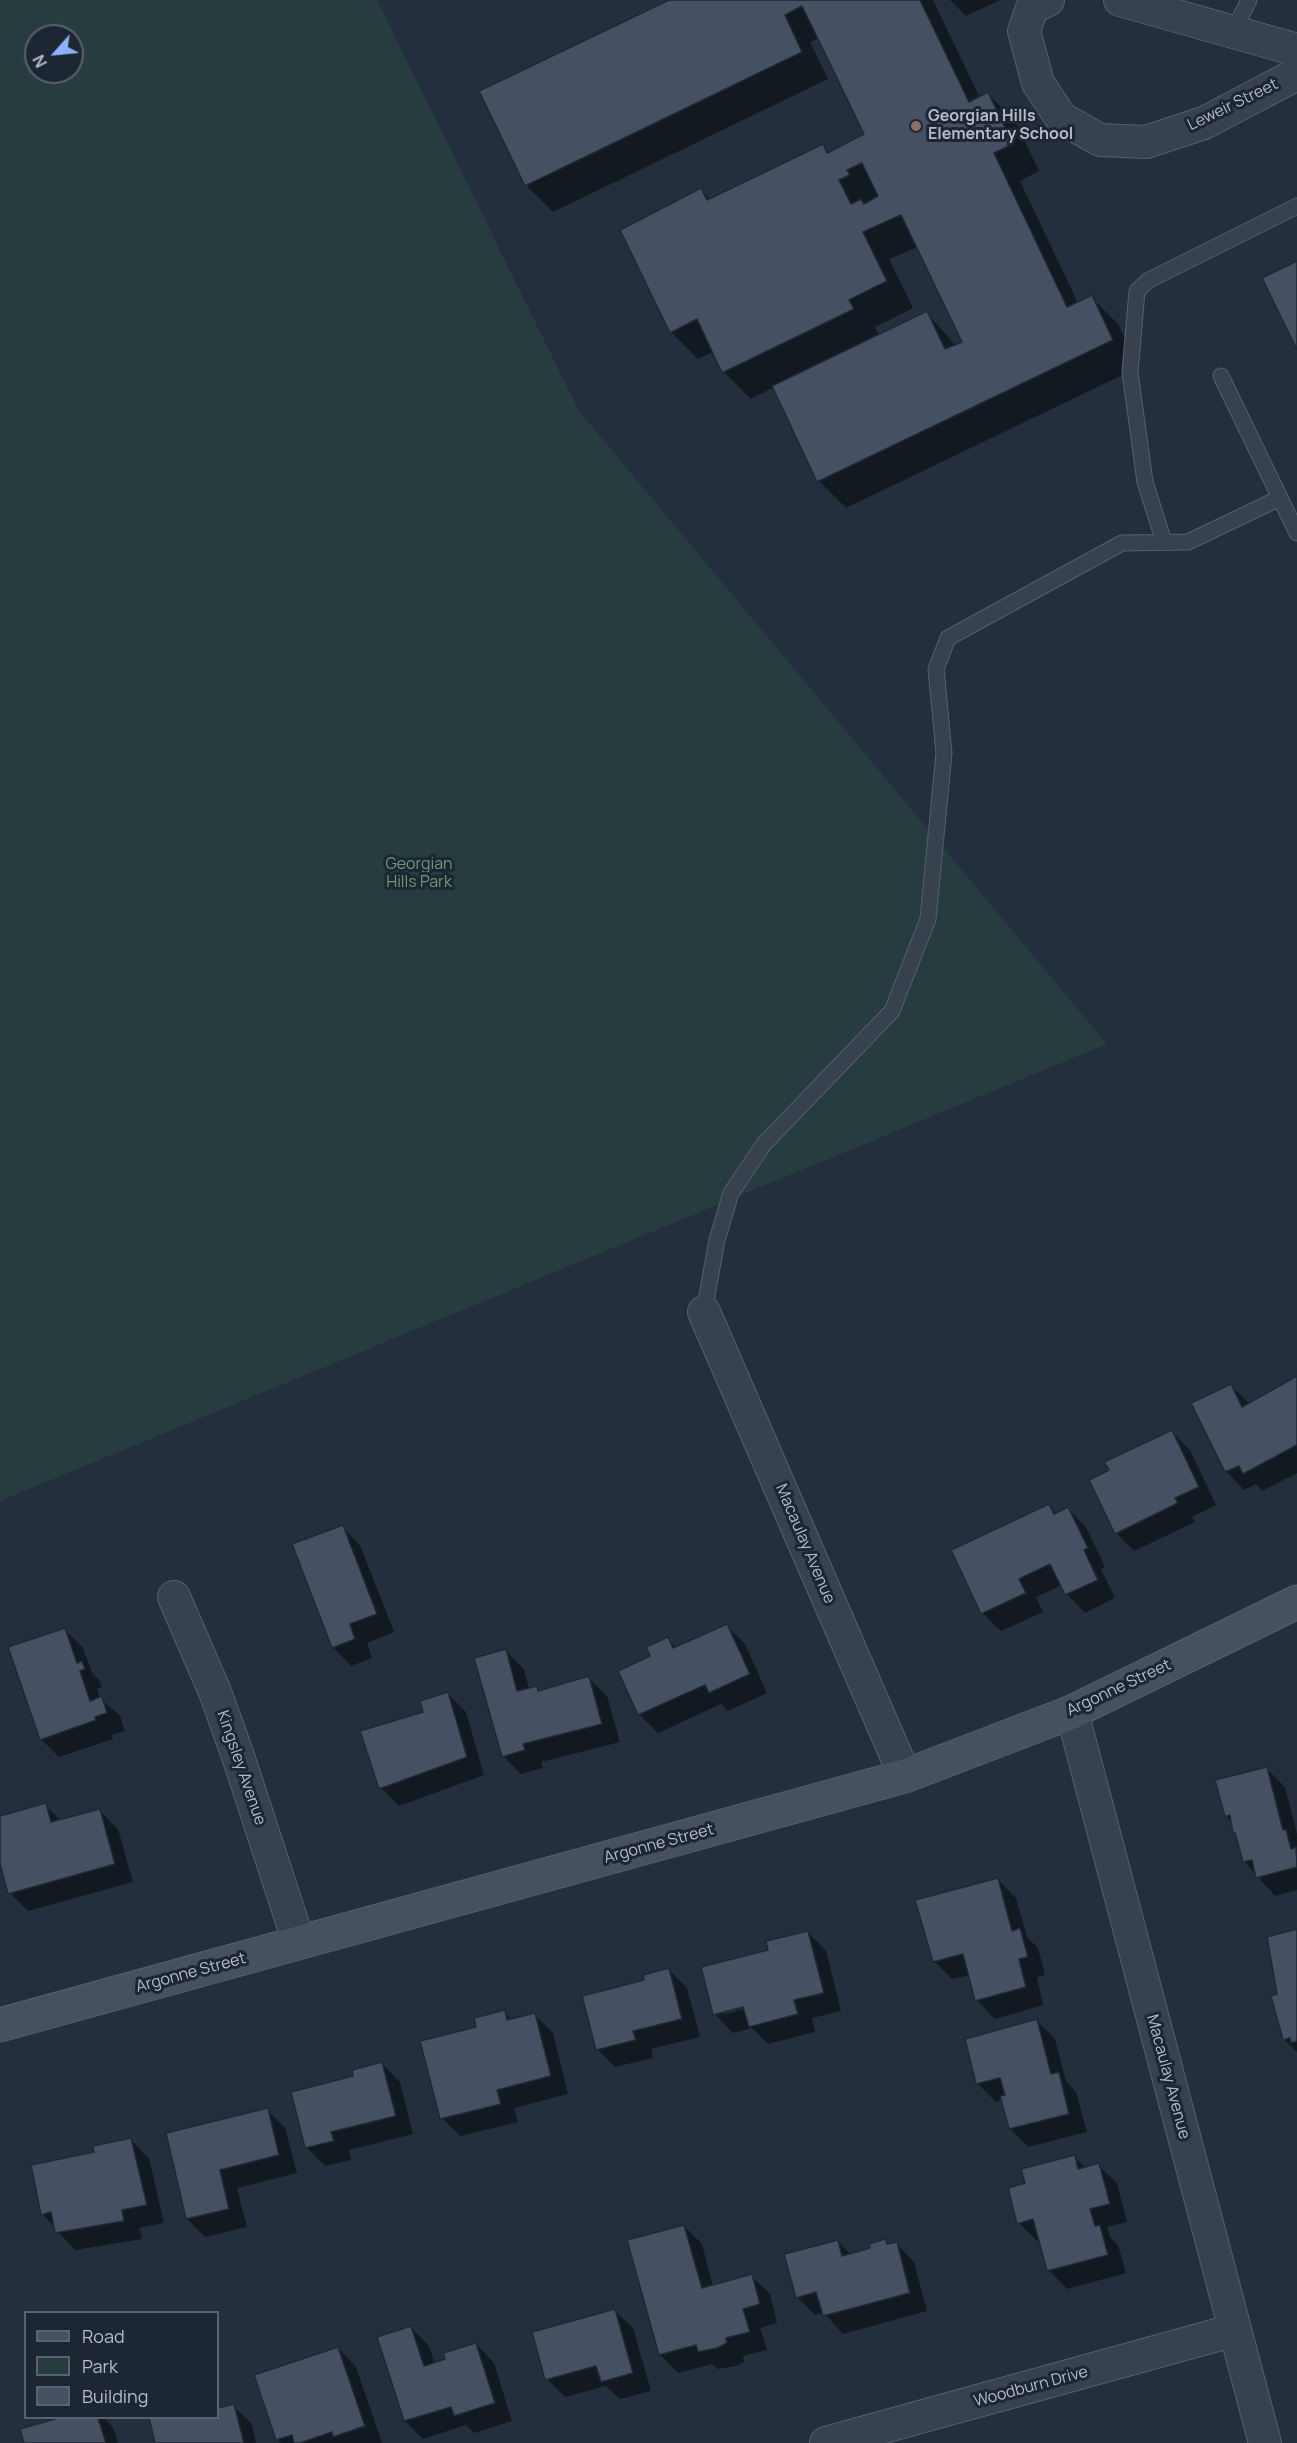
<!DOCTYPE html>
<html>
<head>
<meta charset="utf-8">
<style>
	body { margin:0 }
	#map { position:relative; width:1297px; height:2443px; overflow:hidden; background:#242f3e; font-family:Manrope,sans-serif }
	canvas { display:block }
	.legend { position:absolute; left:24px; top:2311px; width:195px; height:108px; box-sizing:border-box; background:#1d2633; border:2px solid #59626f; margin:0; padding:8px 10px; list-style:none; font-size:18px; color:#b4bcc9 }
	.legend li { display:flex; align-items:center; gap:12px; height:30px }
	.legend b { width:30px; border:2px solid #59626f }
	.north { position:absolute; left:24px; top:24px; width:60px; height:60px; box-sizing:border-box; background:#1d2633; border:2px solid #59626f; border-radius:50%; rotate:243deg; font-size:16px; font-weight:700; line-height:24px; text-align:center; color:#b4bcc9 }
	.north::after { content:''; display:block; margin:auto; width:21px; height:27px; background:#8ab4f8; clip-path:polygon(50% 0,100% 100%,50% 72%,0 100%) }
</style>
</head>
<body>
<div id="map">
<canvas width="1297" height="2443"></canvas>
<ul class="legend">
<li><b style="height:8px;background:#465061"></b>Road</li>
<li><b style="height:16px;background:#263c3f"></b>Park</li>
<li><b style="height:16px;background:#455162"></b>Building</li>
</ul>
<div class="north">N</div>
</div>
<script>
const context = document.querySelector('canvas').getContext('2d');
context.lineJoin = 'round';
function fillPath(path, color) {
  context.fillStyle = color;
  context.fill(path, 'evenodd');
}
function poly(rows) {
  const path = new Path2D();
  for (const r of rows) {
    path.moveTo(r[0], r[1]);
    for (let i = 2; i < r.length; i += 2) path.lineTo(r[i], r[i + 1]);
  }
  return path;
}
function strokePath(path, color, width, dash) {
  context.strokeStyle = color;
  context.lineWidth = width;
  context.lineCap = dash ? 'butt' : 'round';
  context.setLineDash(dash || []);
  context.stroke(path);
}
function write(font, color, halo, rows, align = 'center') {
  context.font = font + ' Manrope,sans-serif';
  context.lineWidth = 6;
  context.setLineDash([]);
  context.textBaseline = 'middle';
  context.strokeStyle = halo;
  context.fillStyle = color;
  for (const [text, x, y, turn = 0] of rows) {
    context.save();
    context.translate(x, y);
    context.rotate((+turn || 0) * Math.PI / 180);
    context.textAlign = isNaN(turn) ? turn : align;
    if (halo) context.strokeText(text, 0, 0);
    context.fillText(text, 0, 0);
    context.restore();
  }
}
fillPath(poly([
	[0,0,377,0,579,411,1107,1044,0,1501],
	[36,36,72,36,72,72,36,72]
]), '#263c3f');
fillPath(poly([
	[672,0,933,0,980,98,988,94,1015,121,1039,171,1020,181,1078,303,1091,297,1118,324,1139,367,846,508,819,481,774,387,751,399,724,372,714,351,698,359,671,332,701,190,711,200,822,146,829,153,866,134,819,38,810,42,828,79,553,212,526,185],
	[879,195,881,197,874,200,873,197],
	[918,247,964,342,956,346,927,313,879,336,875,327,913,308,889,259],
	[950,0,1000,0,966,16],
	[1297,1378,1297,1473,1262,1491,1256,1484,1244,1490,1226,1471,1231,1386,1250,1404],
	[1171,1431,1190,1450,1216,1505,1192,1517,1195,1522,1134,1551,1116,1533,1111,1471],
	[1048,1506,1057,1514,1068,1509,1086,1527,1105,1567,1101,1569,1115,1598,1085,1613,1067,1594,1062,1585,1036,1597,1043,1612,1001,1631,982,1613],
	[342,1527,360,1545,394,1632,367,1643,372,1658,351,1666,333,1647],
	[726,1625,745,1644,767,1693,728,1711,721,1704,658,1733,640,1715,620,1671,652,1657,667,1639,677,1648],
	[65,1630,83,1648,92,1673,100,1681,102,1687,97,1689,100,1698,120,1716,125,1731,112,1735,113,1739,59,1757,41,1739],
	[506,1651,524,1669,529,1689,536,1687,541,1692,589,1678,607,1696,620,1742,541,1762,543,1768,521,1774,503,1756],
	[448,1694,466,1712,484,1775,399,1806,381,1788,425,1713],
	[1267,1769,1285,1787,1297,1834,1297,1890,1275,1896,1244,1861,1233,1823,1226,1816],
	[45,1805,61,1821,99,1810,118,1829,133,1882,28,1911,10,1893,0,1859,0,1818],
	[998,1880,1016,1898,1027,1937,1038,1948,1045,1975,1037,1977,1043,2005,995,2019,977,2000,970,1975,952,1979,934,1961],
	[1297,1931,1297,2052,1284,2039,1279,1996],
	[808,1932,826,1951,841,2011,812,2018,815,2032,768,2044,752,2028,733,2033,715,2014,770,1951],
	[750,2004,751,2007,725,2014,725,2010],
	[669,1970,687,1988,700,2037,651,2049,653,2058,615,2067,597,2049,646,1981],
	[504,2012,512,2020,534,2014,553,2033,568,2094,514,2108,518,2122,460,2136,442,2118,478,2028],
	[1037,2021,1055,2039,1066,2081,1076,2092,1087,2132,1028,2147,1010,2129,1002,2100,996,2102,978,2084,966,2040],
	[382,2064,400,2082,413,2134,349,2150,351,2160,325,2166,307,2148,293,2093,355,2077],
	[267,2110,285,2128,297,2173,237,2188,247,2227,205,2237,187,2219,168,2134],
	[131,2140,149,2158,164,2223,139,2228,142,2239,75,2250,42,2214,96,2153],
	[1074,2157,1086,2168,1098,2165,1117,2183,1127,2222,1107,2227,1110,2237,1118,2245,1126,2273,1067,2289,1049,2270,1040,2240,1037,2241,1019,2223,1027,2185],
	[684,2226,702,2244,713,2287,751,2276,770,2294,777,2323,760,2328,767,2350,743,2356,744,2362,736,2366,718,2369,712,2364,678,2373,660,2355],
	[838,2241,851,2255,872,2249,885,2241,889,2245,896,2243,914,2262,927,2311,843,2334,824,2313,815,2315,797,2297],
	[614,2310,633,2328,651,2391,620,2399,606,2386,565,2397,547,2379],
	[411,2328,429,2346,435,2364,476,2344,494,2363,512,2421,474,2433,466,2425,423,2439,405,2421],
	[338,2348,356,2367,382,2443,281,2443,277,2439],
	[233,2406,252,2424,256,2443,157,2443,151,2418,218,2418,218,2410],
	[64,2418,104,2418,113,2427,118,2443,26,2443,22,2430]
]), '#0007');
const building = poly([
	[669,0,920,0,969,102,988,92,1013,144,994,153,1067,307,1092,295,1113,340,817,482,772,386,927,311,945,349,962,342,901,215,863,232,887,281,849,300,854,309,722,373,697,319,670,333,620,230,701,188,707,200,823,144,827,153,864,134,802,6,785,15,802,52,525,186,479,91,669,0],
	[862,163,878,196,864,204,861,199,851,204,839,180,850,175,847,170,862,163],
	[1297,261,1297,350,1262,278,1297,261],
	[1297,1376,1297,1445,1243,1474,1239,1466,1225,1472,1191,1403,1231,1384,1242,1407,1297,1376],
	[1172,1430,1199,1487,1175,1498,1178,1503,1115,1534,1089,1480,1109,1470,1104,1462,1172,1430],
	[1049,1504,1054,1514,1068,1507,1088,1548,1084,1550,1098,1580,1065,1595,1050,1564,1019,1579,1026,1593,981,1614,951,1550,1049,1504],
	[343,1525,377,1614,350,1624,355,1639,332,1648,292,1544,343,1525],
	[727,1624,750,1674,709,1693,705,1685,638,1715,618,1671,650,1656,646,1647,668,1637,673,1648,727,1624],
	[65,1628,77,1663,82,1661,85,1669,80,1671,90,1701,102,1696,107,1713,95,1717,96,1720,40,1740,8,1647,65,1628],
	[506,1649,517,1691,537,1686,538,1691,589,1676,602,1724,523,1744,525,1750,502,1757,474,1658,506,1649],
	[448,1692,467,1757,379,1789,360,1731,423,1712,420,1701,448,1692],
	[1267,1767,1283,1830,1286,1829,1291,1849,1296,1847,1297,1867,1256,1878,1252,1860,1243,1862,1235,1833,1233,1834,1230,1815,1225,1817,1215,1780,1267,1767],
	[46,1803,51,1822,100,1809,115,1864,8,1894,0,1864,0,1816,46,1803],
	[998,1878,1012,1931,1020,1928,1028,1957,1019,1959,1026,1987,975,2001,963,1954,933,1962,915,1900,998,1878],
	[1297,1929,1297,2041,1291,2043,1290,2038,1283,2040,1271,1996,1277,1994,1267,1937,1297,1929],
	[808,1931,824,1993,794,2000,798,2014,749,2027,743,2007,713,2015,701,1967,768,1950,766,1941,808,1931],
	[669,1968,682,2019,633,2031,636,2040,596,2050,582,1996,644,1980,643,1975,669,1968],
	[505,2010,507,2020,535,2013,551,2076,497,2090,501,2104,440,2119,420,2041,476,2027,474,2018,505,2010],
	[1037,2019,1051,2074,1059,2072,1069,2114,1009,2129,1000,2096,1005,2095,1000,2078,976,2084,965,2039,1037,2019],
	[382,2062,396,2116,331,2132,334,2141,305,2148,291,2092,353,2076,352,2070,382,2062],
	[268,2108,279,2155,220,2170,229,2209,186,2219,166,2133,268,2108],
	[131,2138,147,2205,122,2210,124,2221,55,2233,51,2212,41,2215,31,2165,94,2152,93,2146,131,2138],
	[1075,2155,1078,2169,1099,2163,1110,2204,1090,2209,1095,2226,1100,2225,1108,2255,1047,2271,1033,2219,1017,2224,1008,2188,1025,2183,1021,2169,1075,2155],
	[684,2225,702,2288,752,2274,760,2304,743,2309,750,2332,726,2338,727,2343,717,2348,698,2352,696,2345,659,2355,627,2240,684,2225],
	[885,2239,887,2244,897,2242,910,2293,823,2316,816,2292,796,2298,784,2254,838,2240,842,2256,870,2248,869,2244,885,2239],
	[615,2309,633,2373,601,2382,596,2366,545,2380,532,2332,615,2309],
	[411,2326,424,2366,445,2359,443,2353,476,2343,495,2403,454,2416,451,2407,404,2421,377,2337,411,2326],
	[338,2347,365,2426,333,2437,332,2432,300,2443,294,2443,292,2435,276,2440,254,2375,338,2347],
	[234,2404,244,2443,155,2443,149,2418,218,2418,218,2408,234,2404],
	[58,2418,98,2418,106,2443,24,2443,20,2429,58,2418]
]);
fillPath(building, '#455162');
strokePath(building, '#1f2835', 1.5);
const lane = poly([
	[1233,32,1249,0],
	[1221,376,1297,533],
	[1164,542,1145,482,1130,372,1137,291,1149,280,1297,206],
	[704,1312,717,1240,731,1193,764,1144,892,1011,928,919,944,753,936,669,948,638,1122,543,1188,542,1280,498]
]);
const street = poly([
	[1048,0,1032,8,1024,31,1038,83,1061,118,1100,140,1146,142,1204,123,1297,74],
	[1120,0,1297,50],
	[704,1312,905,1776],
	[174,1597,215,1692,238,1756,299,1943],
	[1072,1712,1265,2443],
	[826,2443,1235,2330]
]);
const secondary = poly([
	[0,2025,905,1776,1072,1712,1297,1602]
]);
strokePath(lane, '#565f6c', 17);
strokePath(street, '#565f6c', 34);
strokePath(secondary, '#565f6c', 35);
strokePath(lane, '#38414e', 15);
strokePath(street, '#38414e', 32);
strokePath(secondary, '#465061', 33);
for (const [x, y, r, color] of [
	[916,126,6,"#8d6e63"]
]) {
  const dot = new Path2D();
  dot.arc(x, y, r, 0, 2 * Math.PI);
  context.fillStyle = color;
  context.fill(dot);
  strokePath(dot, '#1d2633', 2);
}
write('16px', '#b4bcc9', '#1d2633', [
	["Leweir Street",1233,105,-26],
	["Macaulay Avenue",805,1544,67],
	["Argonne Street",1119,1688,-25],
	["Kingsley Avenue",241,1768,71],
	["Argonne Street",659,1844,-15],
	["Argonne Street",191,1973,-15],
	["Macaulay Avenue",1168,2077,75],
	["Woodburn Drive",1031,2387,-15]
]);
write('bold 16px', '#b4bcc9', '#1d2633', [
	["Georgian Hills",928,117],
	["Elementary School",928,135]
], 'left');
write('16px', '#6b9a76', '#1d2633', [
	["Georgian",419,865],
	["Hills Park",419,883]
]);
</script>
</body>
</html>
